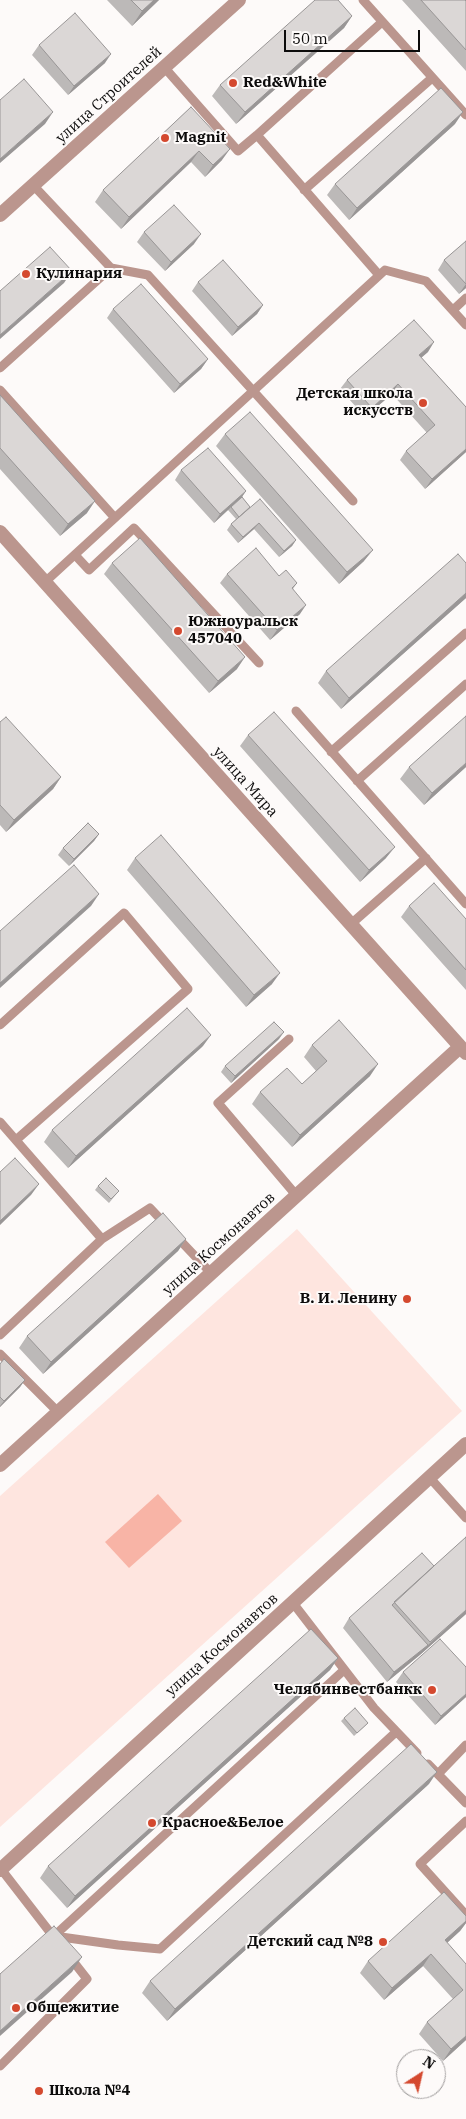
<!DOCTYPE html>
<html>
<head>
<meta charset="utf-8">
<style>
	body { margin:0 }
	#map { position:relative; width:466px; height:2119px; overflow:hidden; background:#fdfaf9; font-family:"IBM Plex Serif",serif }
	canvas { display:block }
	.north { position:absolute; left:396px; top:2049px; width:50px; height:50px; box-sizing:border-box; background:#fdfaf9; border:1px solid #9d9a9a; border-radius:50%; rotate:35deg; font-size:14px; font-weight:700; line-height:20px; text-align:center; color:#0c0b0b }
	.north::after { content:''; display:block; margin:auto; width:18px; height:22px; background:#d4492f; clip-path:polygon(50% 0,100% 100%,50% 72%,0 100%) }
	.scale { position:absolute; left:284px; top:30px; width:136px; height:22px; box-sizing:border-box; border:2px solid #0c0b0b; border-top:0; padding-left:6px; font-size:15px; line-height:18px; white-space:nowrap; color:#0c0b0b; -webkit-text-stroke:4px #fdfaf9; paint-order:stroke }
</style>
</head>
<body>
<div id="map">
<canvas width="466" height="2119"></canvas>
<div class="north">N</div>
<div class="scale">50 m</div>
</div>
<script>
const context = document.querySelector('canvas').getContext('2d');
context.lineJoin = 'round';
function fillPath(path, color) {
  context.fillStyle = color;
  context.fill(path, 'evenodd');
}
function poly(rows) {
  const path = new Path2D();
  for (const r of rows) {
    path.moveTo(r[0], r[1]);
    for (let i = 2; i < r.length; i += 2) path.lineTo(r[i], r[i + 1]);
  }
  return path;
}
function strokePath(path, color, width, dash) {
  context.strokeStyle = color;
  context.lineWidth = width;
  context.lineCap = dash ? 'butt' : 'round';
  context.setLineDash(dash || []);
  context.stroke(path);
}
function write(font, color, halo, rows, align = 'center') {
  context.font = font + ' "IBM Plex Serif",serif';
  context.lineWidth = 4;
  context.setLineDash([]);
  context.textBaseline = 'middle';
  context.strokeStyle = halo;
  context.fillStyle = color;
  for (const [text, x, y, turn = 0] of rows) {
    context.save();
    context.translate(x, y);
    context.rotate((+turn || 0) * Math.PI / 180);
    context.textAlign = isNaN(turn) ? turn : align;
    if (halo) context.strokeText(text, 0, 0);
    context.fillText(text, 0, 0);
    context.restore();
  }
}
fillPath(poly([
	[297,1229,462,1411,0,1827,0,1496]
]), '#fee5df');
fillPath(poly([
	[158,1494,182,1521,129,1568,105,1542]
]), '#f8b4a6');
strokePath(poly([
	[363,0,466,115],
	[164,67,238,151,257,135,379,275],
	[257,135,382,22],
	[33,185,111,268,148,275,353,501],
	[304,190,432,78],
	[453,310,466,298],
	[0,368,111,268],
	[0,390,115,518],
	[75,555,89,570,134,528,259,663],
	[45,582,385,270,426,281,466,325],
	[296,711,466,904],
	[331,752,466,633],
	[357,781,466,684],
	[351,924,426,858],
	[0,1025,124,913,188,989,16,1140],
	[289,1039,218,1103,296,1195],
	[0,1122,102,1239,150,1208,166,1225],
	[175,1235,211,1273],
	[0,1335,102,1239],
	[0,1354,58,1412],
	[430,1478,466,1518],
	[293,1603,374,1708,417,1753],
	[428,1764,466,1803],
	[438,1774,466,1745],
	[466,1821,420,1864,466,1915],
	[1,1869,56,1940],
	[54,1936,118,1945,160,1949,396,1732],
	[54,1936,344,1670],
	[0,2066,87,1979,69,1956]
]), '#bb968e', 9);
strokePath(poly([
	[0,215,239,0],
	[0,532,466,1053],
	[0,1465,460,1047],
	[0,1870,466,1444]
]), '#bb968e', 14);
fillPath(poly([
	[107,0,159,0,132,26],
	[402,0,465,0,466,1,466,71],
	[352,16,344,28,236,124,212,96,220,85],
	[39,45,105,63,68,95,32,55],
	[191,107,222,160,205,177,191,162,121,229,95,202,103,190],
	[455,124,349,220,327,195,335,184],
	[144,232,194,244,165,271,137,242],
	[466,241,466,288,459,294,438,270,444,260],
	[198,282,263,305,257,314,232,336,192,291],
	[113,309,208,359,201,369,174,393,107,318],
	[428,352,421,357,466,407,466,452,425,489,400,460,406,451,427,433,392,394,365,417,340,389,347,380],
	[0,395,87,513,60,536,0,469],
	[225,434,364,561,339,584,216,446],
	[181,470,246,491,242,497,250,507,296,540,292,546,279,557,254,529,238,543,227,530,231,524,236,519,228,510,214,523,175,480],
	[112,563,237,669,209,693,104,574],
	[466,563,466,598,341,709,318,683,326,671],
	[227,574,279,576,297,583,293,589,300,614,270,640,220,583],
	[0,722,61,777,53,789,6,832,0,825],
	[248,735,386,858,360,882,240,746],
	[409,767,466,767,424,805,400,779],
	[99,834,94,841,69,866,58,855,63,848],
	[135,858,272,984,246,1007,127,870],
	[409,906,466,919,466,990,401,917],
	[279,1039,231,1083,221,1072,225,1066],
	[312,1045,370,1076,292,1147,252,1104,260,1092,302,1084,316,1071,304,1057],
	[203,1046,68,1168,44,1142,52,1130],
	[98,1186,119,1191,109,1203,95,1190],
	[186,1239,178,1251,43,1374,19,1348,27,1336],
	[0,1364,25,1380,20,1387,0,1407],
	[466,1537,466,1614,421,1654,387,1682,343,1628,349,1618,434,1566],
	[338,1658,330,1670,67,1908,40,1878,48,1866],
	[403,1672,466,1697,435,1725,396,1682],
	[344,1718,368,1723,365,1726,354,1736,341,1721],
	[429,1784,167,2021,142,1993,150,1981],
	[466,1916,466,1923,460,1931,447,1943,466,1964,466,2040,443,2061,419,2034,427,2022,453,1999,423,1966,384,2000,360,1973,368,1961]
]), '#bcb9b8');
fillPath(poly([
	[154,0,159,0,132,26,142,11],
	[352,16,344,28,236,124,245,112],
	[111,54,105,63,68,95,74,86],
	[53,112,45,124,0,163,0,159],
	[463,112,455,124,349,220,357,208],
	[230,149,222,160,205,177,213,165],
	[199,151,191,162,121,229,129,217],
	[201,234,194,244,165,271,171,262],
	[72,271,64,283,0,339,0,335],
	[466,284,466,288,459,294],
	[263,305,257,314,232,336,238,327],
	[434,342,428,352,413,365,419,355],
	[208,359,201,369,174,393,180,384],
	[398,384,392,394,365,417,372,408],
	[466,449,466,452,425,489,432,479],
	[246,491,239,501,231,507,228,510,214,523,220,514],
	[95,501,87,513,60,536,68,524],
	[259,523,254,529,238,543,243,537],
	[296,540,292,546,279,557,284,551],
	[373,550,364,561,339,584,347,572],
	[466,593,466,598,341,709,349,698],
	[306,605,300,614,270,640,277,630],
	[245,657,237,669,209,693,218,681],
	[466,763,466,767,424,805,432,793],
	[61,777,53,789,6,832,14,820],
	[99,834,94,841,69,866,74,859],
	[395,847,386,858,360,882,369,870],
	[99,894,91,906,0,988,0,983],
	[280,973,272,984,246,1007,254,995],
	[284,1032,279,1039,231,1083,235,1076],
	[211,1035,203,1046,68,1168,76,1156],
	[378,1064,370,1076,292,1147,300,1135],
	[39,1184,31,1195,0,1225,0,1221],
	[186,1239,178,1251,43,1374,51,1362],
	[25,1380,20,1387,0,1407,0,1406,4,1401],
	[466,1610,466,1614,421,1654,387,1682,394,1672,428,1645],
	[338,1658,330,1670,67,1908,75,1896],
	[466,1694,466,1697,435,1725,441,1716],
	[437,1772,429,1784,167,2021,175,2009],
	[466,1921,466,1923,460,1931,437,1952,445,1940],
	[431,1954,423,1966,384,2000,392,1988],
	[82,1957,72,1972,0,2036,0,2031],
	[466,2036,466,2040,443,2061,451,2049]
]), '#999696');
const building = poly([
	[131,0,154,0,142,11,131,0],
	[315,0,338,0,352,16,245,112,220,85,315,0],
	[421,0,465,0,466,1,466,50,421,0],
	[75,13,111,54,74,86,39,45,75,13],
	[24,79,53,112,0,159,0,100,24,79],
	[441,88,463,112,357,208,335,184,441,88],
	[191,107,230,149,213,165,199,151,129,217,103,190,191,107],
	[174,205,201,234,171,262,144,232,174,205],
	[466,241,466,284,444,260,466,241],
	[50,247,72,271,0,335,0,291,50,247],
	[223,260,263,305,238,327,198,282,223,260],
	[141,284,208,359,180,384,113,309,141,284],
	[414,320,434,342,419,355,466,407,466,449,432,479,406,451,435,425,398,384,372,408,347,380,414,320],
	[0,395,95,501,68,524,0,448,0,395],
	[250,412,373,550,347,572,225,434,250,412],
	[208,448,246,491,220,514,181,470,208,448],
	[242,497,250,507,239,517,231,507,242,497],
	[260,499,296,540,284,551,259,523,243,537,231,524,260,499],
	[140,538,245,657,218,681,112,563,140,538],
	[256,548,279,576,286,570,297,583,292,588,306,605,277,630,227,574,256,548],
	[458,554,466,563,466,593,349,698,326,671,458,554],
	[274,712,395,847,369,870,248,735,274,712],
	[466,716,466,763,432,793,409,767,466,716],
	[6,717,61,777,14,820,0,805,0,722,6,717],
	[88,823,99,834,74,859,63,848,88,823],
	[161,835,280,973,254,995,135,858,161,835],
	[74,865,99,894,0,983,0,931,74,865],
	[434,883,466,919,466,970,409,906,434,883],
	[187,1008,211,1035,76,1156,52,1130,187,1008],
	[339,1020,378,1064,300,1135,260,1092,287,1068,302,1084,327,1061,312,1045,339,1020],
	[274,1022,284,1032,235,1076,225,1066,274,1022],
	[15,1158,39,1184,0,1221,0,1172,15,1158],
	[106,1178,119,1191,111,1199,98,1186,106,1178],
	[163,1213,186,1239,51,1362,27,1336,163,1213],
	[4,1359,25,1380,4,1401,0,1397,0,1364,4,1359],
	[466,1537,466,1610,430,1642,394,1602,466,1537],
	[422,1553,434,1566,392,1605,428,1645,394,1672,349,1618,422,1553],
	[311,1629,338,1658,75,1896,48,1866,311,1629],
	[440,1639,466,1667,466,1694,441,1716,403,1672,440,1639],
	[355,1708,368,1723,357,1733,344,1718,355,1708],
	[411,1744,437,1772,175,2009,150,1981,411,1744],
	[444,1892,466,1916,466,1921,445,1940,466,1964,466,2036,451,2049,427,2022,463,1990,431,1954,392,1988,368,1961,444,1892],
	[54,1926,82,1957,0,2031,0,1974,54,1926]
]);
fillPath(building, '#dbd7d6');
strokePath(building, '#999696', 1);
for (const [x, y, r, color] of [
	[233,83,5,"#d4492f"],
	[165,138,5,"#d4492f"],
	[26,274,5,"#d4492f"],
	[423,403,5,"#d4492f"],
	[178,631,5,"#d4492f"],
	[407,1299,5,"#d4492f"],
	[432,1690,5,"#d4492f"],
	[152,1823,5,"#d4492f"],
	[383,1942,5,"#d4492f"],
	[16,2008,5,"#d4492f"],
	[39,2091,5,"#d4492f"]
]) {
  const dot = new Path2D();
  dot.arc(x, y, r, 0, 2 * Math.PI);
  context.fillStyle = color;
  context.fill(dot);
  strokePath(dot, '#fdfaf9', 2);
}
write('bold 15px', '#0c0b0b', '#fdfaf9', [
	["Red&White",243,83],
	["Magnit",175,138],
	["Кулинария",36,274],
	["Детская школа",413,394,"right"],
	["искусств",413,411,"right"],
	["Южноуральск",188,622],
	["457040",188,639],
	["В. И. Ленину",397,1299,"right"],
	["Челябинвестбанкк",422,1690,"right"],
	["Красное&Белое",162,1823],
	["Детский сад №8",373,1942,"right"],
	["Общежитие",26,2008],
	["Школа №4",49,2091]
], 'left');
write('15px', '#0c0b0b', '#fdfaf9', [
	["улица Строителей",109,95,-42],
	["улица Мира",245,782,48],
	["улица Космонавтов",219,1244,-42],
	["улица Космонавтов",222,1645,-42]
]);
</script>
</body>
</html>
